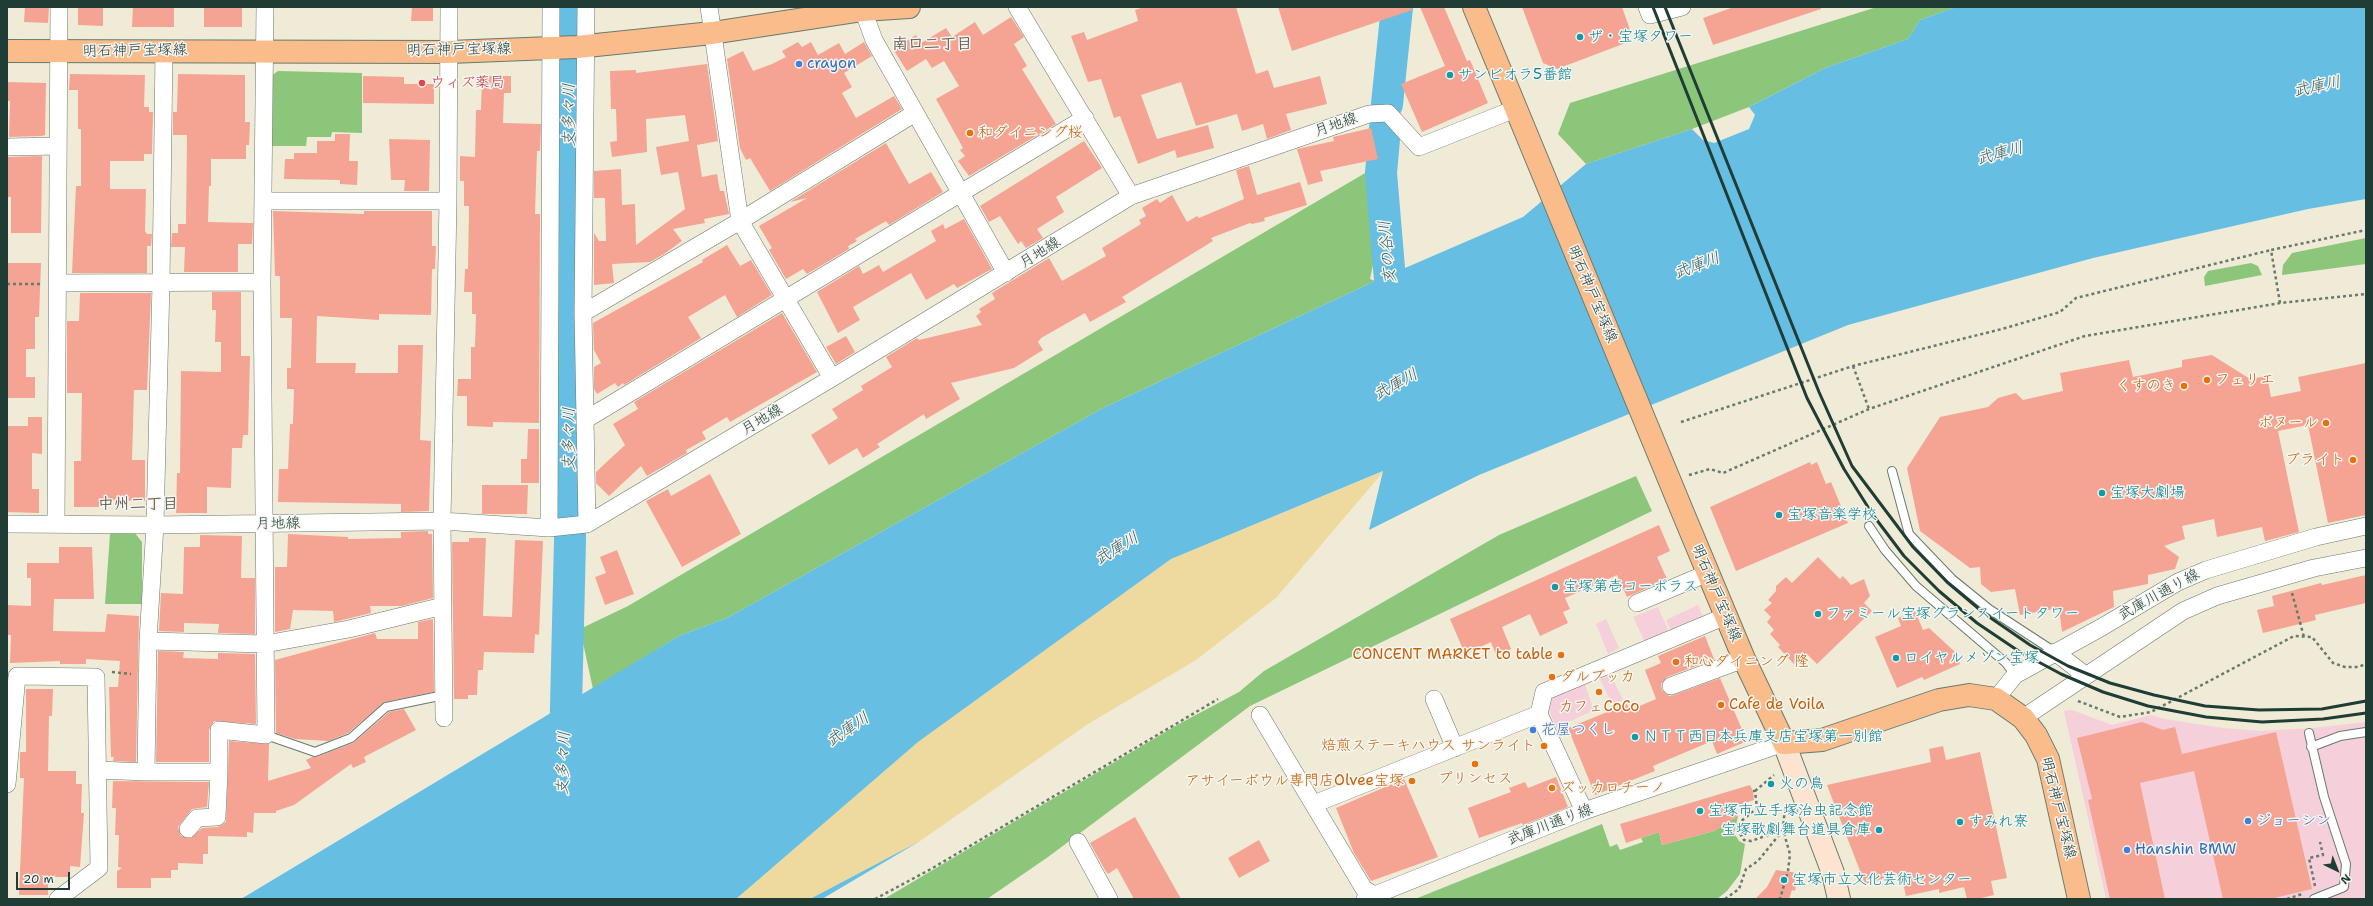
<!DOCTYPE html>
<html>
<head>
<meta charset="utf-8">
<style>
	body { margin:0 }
	#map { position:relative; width:2373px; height:906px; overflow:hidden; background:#efebd6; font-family:"Shantell Sans",sans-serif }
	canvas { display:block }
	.frame { position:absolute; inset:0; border:8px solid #1f3d34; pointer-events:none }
	.north { position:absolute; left:2317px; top:850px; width:40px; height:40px; -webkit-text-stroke:3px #f6f6f2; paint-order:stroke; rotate:137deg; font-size:11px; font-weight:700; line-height:16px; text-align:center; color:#1f3d34 }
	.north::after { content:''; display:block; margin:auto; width:14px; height:18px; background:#1f3d34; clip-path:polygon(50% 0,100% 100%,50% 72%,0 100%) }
	.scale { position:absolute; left:16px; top:872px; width:54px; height:18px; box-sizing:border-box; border:2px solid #1f3d34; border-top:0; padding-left:5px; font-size:12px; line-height:14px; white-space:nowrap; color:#1f3d34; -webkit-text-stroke:3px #f6f6f2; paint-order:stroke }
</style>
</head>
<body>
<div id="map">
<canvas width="2373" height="906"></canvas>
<div class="frame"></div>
<div class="north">N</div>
<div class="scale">20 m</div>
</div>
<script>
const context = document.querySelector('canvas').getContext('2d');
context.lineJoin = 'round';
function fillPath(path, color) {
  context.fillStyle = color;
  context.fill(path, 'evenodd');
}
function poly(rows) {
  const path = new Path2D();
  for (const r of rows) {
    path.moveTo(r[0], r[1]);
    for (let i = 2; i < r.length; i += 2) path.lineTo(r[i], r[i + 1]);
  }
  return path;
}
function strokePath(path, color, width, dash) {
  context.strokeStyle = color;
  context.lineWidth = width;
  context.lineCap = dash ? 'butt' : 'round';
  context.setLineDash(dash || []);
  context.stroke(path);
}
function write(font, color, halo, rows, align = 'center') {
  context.font = font + ' "Shantell Sans","Klee One",sans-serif';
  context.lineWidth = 3;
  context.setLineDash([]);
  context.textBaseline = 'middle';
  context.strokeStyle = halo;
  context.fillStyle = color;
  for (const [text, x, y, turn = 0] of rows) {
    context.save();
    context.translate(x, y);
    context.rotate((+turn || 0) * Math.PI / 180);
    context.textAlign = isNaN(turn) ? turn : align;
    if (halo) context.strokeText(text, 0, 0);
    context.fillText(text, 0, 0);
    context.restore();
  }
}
fillPath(poly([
	[1698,605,1704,619,1672,632,1666,620],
	[1658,607,1668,630,1645,642,1633,617],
	[1606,619,1619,648,1608,654,1596,624],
	[1611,675,1623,700,1612,704,1600,679],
	[1584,682,1594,710,1556,728,1549,710,1551,698],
	[2072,710,2112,725,2151,715,2164,719,2223,728,2261,731,2313,728,2366,722,2366,899,2106,899,2064,711]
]), '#f5cfda');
fillPath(poly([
	[1877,7,1956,7,1920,20,1908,39,1825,68,1749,107,1692,129,1586,164,1558,134,1570,103],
	[278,71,362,73,362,133,332,132,331,137,307,137,306,146,272,146,271,76],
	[1372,169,1372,221,1379,236,1370,279,1375,281,1103,408,727,618,679,636,593,689,580,629,628,606],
	[2366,238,2366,264,2282,275,2283,265,2292,253],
	[2251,263,2258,266,2262,275,2205,286,2204,277,2208,271],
	[1636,476,1652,511,1250,706,1048,857,987,899,884,899,1177,725,1239,692,1264,671,1499,535],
	[134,532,142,542,142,604,105,604,110,534],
	[1738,816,1734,833,1739,841,1745,844,1740,874,1727,891,1717,899,1415,899,1602,824,1610,847,1617,844,1620,850,1643,842,1641,838,1659,832,1662,845,1714,831]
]), '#8cc67b');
fillPath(poly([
	[1384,471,1276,598,1196,660,1088,724,920,841,810,899,736,899,918,742,1171,559]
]), '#eeda9e');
fillPath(poly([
	[1956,7,2366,7,2366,199,2308,209,2093,258,1848,325,1479,475,1369,530,1383,471,1171,559,918,742,736,899,241,899,679,636,727,618,1103,408,1375,281,1523,217,1586,164,1692,129,1703,140,1714,143,1749,129,1755,115,1749,107,1825,68,1908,39,1920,20],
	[920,841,822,899,810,899]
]), '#66bee3');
strokePath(poly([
	[1387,104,1397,7],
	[1385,128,1381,173,1390,280,1399,317],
	[565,748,570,541,570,7]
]), '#66bee3', 32);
fillPath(poly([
	[25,7,49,7,48,23,24,22],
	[78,7,103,7,103,26,78,25],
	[133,7,174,7,174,27,132,27],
	[204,7,242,7,242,27,204,27],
	[412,7,433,7,433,21,411,21],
	[1144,7,1236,7,1256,74,1268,70,1274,88,1320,76,1327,104,1286,114,1291,130,1267,139,1263,124,1242,131,1237,114,1196,126,1181,82,1141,95,1157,139,1208,125,1214,148,1177,158,1175,150,1138,164,1120,116,1114,118,1101,79,1088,82,1071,36,1084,32,1087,40,1138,21,1135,10],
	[1278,7,1411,7,1412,10,1292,51],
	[1420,7,1444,7,1467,61,1470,60,1488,103,1422,132,1401,84,1445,66],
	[1522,7,1622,7,1630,30,1623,44,1557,69,1543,63],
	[1734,7,1821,7,1821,9,1713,45,1703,18],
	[1011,17,1024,37,1014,44,1027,66,1022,69,1056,124,969,176,958,161,965,156,960,150,963,148,936,99,959,86,944,61,932,68,926,59,907,71,893,49,916,35,921,43,946,28,952,37,975,22,983,35],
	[798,42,802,47,811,42,818,55,839,43,845,54,864,42,872,56,844,73,852,87,842,93,856,118,894,96,902,109,770,191,750,158,746,160,740,148,727,59,743,51,753,71,772,64,786,57,782,51],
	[707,64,718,141,697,145,702,177,717,174,720,191,724,191,729,214,704,219,705,223,673,229,682,241,664,254,650,262,612,264,614,283,594,285,594,233,599,241,606,241,605,198,594,198,594,171,621,169,622,205,635,204,636,245,685,209,678,172,661,175,656,147,689,141,685,115,646,119,647,152,612,157,610,142,617,141,616,109,611,109,610,71,636,70,636,73],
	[70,74,145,75,144,107,149,107,149,112,153,112,152,154,144,154,144,161,110,161,110,189,146,189,145,231,147,234,152,234,151,246,147,246,147,273,72,273,76,186,81,186,81,129,78,129,78,90,69,90],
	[178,74,245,75,245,122,250,122,249,145,246,145,246,159,211,159,211,186,209,186,208,222,253,223,252,244,238,244,238,272,184,272,185,247,171,247,172,233,178,233,178,224,186,224,187,135,173,135,173,112,177,112],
	[363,76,404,77,404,84,434,84,434,104,363,103],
	[482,76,511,76,511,93,504,93,503,123,541,124,540,151,537,151,535,214,540,214,539,423,493,422,493,427,467,426,467,396,457,396,458,379,471,379,471,347,475,347,476,314,472,314,472,292,464,292,465,269,468,269,469,206,464,206,464,181,460,181,460,156,475,157,476,110,481,110],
	[7,82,46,83,45,135,42,136,9,137,10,101,7,101],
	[1371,128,1378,159,1320,171,1323,181,1308,185,1297,149,1334,141,1333,137],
	[335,134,350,134,349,161,358,161,357,185,340,184,340,180,284,179,285,159,294,159,294,153,317,153,317,141,335,141],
	[389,139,430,140,429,191,404,191,405,180,391,180],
	[1084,141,1102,168,1056,197,1064,212,1037,229,1043,238,1026,248,1021,241,1018,244,1000,216,989,222,980,206],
	[886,143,909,184,931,172,943,192,889,225,886,221,855,239,857,241,848,246,849,249,807,274,803,269,786,279,769,250,772,248,759,226,807,198,790,202],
	[42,156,41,233,11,233,11,197,7,197,8,157],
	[1249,166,1257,195,1300,182,1307,205,1264,218,1265,221,1252,224,1250,223,1211,238,1213,241,1122,297,1126,302,1090,322,1085,313,1041,338,1038,342,1043,350,1014,368,951,383,960,399,926,419,924,414,877,444,880,447,863,458,857,448,829,465,811,435,838,418,832,409,863,390,861,386,892,367,886,357,917,338,919,340,982,325,976,316,981,312,979,309,995,299,992,293,1049,258,1062,281,1106,256,1102,248,1141,224,1139,220,1146,216,1142,208,1157,199,1160,203,1172,195,1187,222,1197,216,1199,218,1244,199,1236,170],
	[273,211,364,214,364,211,432,211,432,246,436,246,435,269,432,269,431,315,379,314,379,320,317,316,316,363,356,363,355,373,398,373,398,345,423,345,420,440,431,441,429,511,401,512,401,504,278,502,279,469,288,469,290,424,293,424,294,389,287,389,287,368,291,368,292,318,280,318,280,276,275,276],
	[964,219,992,269,957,288,954,284,926,300,911,273,853,307,860,320,838,333,817,292,859,266,863,274,879,265,883,272,936,241,931,231,943,224,945,229],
	[727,245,740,266,751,260,772,295,737,317,725,295,688,317,701,338,624,385,623,383,618,387,615,383,597,394,594,389,594,367,601,363,594,350,593,323,703,262,702,260],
	[7,263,41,263,39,317,35,317,35,349,26,349,26,377,35,377,35,398,7,398],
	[212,292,241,292,241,356,250,356,248,435,243,435,242,448,232,448,231,488,207,487,207,513,176,513,177,473,180,473,181,371,221,372,221,342,215,342,216,310,212,310],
	[80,293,151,293,147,390,134,390,132,460,145,460,145,501,99,500,99,507,74,507,74,461,81,461,82,393,67,393,67,321,79,321],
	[782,313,817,372,730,422,727,417,702,432,706,439,686,450,687,453,647,476,641,466,609,496,596,483,596,472,625,445,613,424,638,409,634,402],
	[846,336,855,352,836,364,826,347],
	[2212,355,2250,379,2267,376,2271,397,2301,391,2298,377,2366,363,2366,515,2328,523,2308,425,2278,431,2299,532,2265,541,2262,527,2217,537,2214,519,2182,526,2185,539,2164,546,2179,557,2175,569,2148,575,2148,584,2113,591,2114,607,2062,632,2059,608,2020,615,2015,589,1991,592,1981,584,1980,567,1970,568,1920,531,1907,468,1940,417,1988,407,1998,398,2016,393,2023,400,2063,391,2060,373,2129,360,2133,377,2182,367,2182,360],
	[28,417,42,417,42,454,32,453,32,489,39,489,39,513,7,512,7,426,28,426],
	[528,429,539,429,539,483,521,483,521,459,527,459],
	[1810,462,1811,465,1817,462,1826,484,1831,482,1848,523,1736,571,1710,507],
	[710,474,741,534,682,567,646,501,668,489,671,496],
	[482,485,528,485,527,514,482,514],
	[1659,525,1670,551,1657,557,1667,579,1627,597,1617,575,1565,598,1570,609,1563,612,1568,623,1540,636,1530,614,1502,627,1511,649,1496,655,1491,642,1465,654,1450,619],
	[428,531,428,534,432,534,433,598,402,606,370,606,371,613,334,622,333,611,293,610,290,629,275,632,275,567,287,567,288,534,348,537,348,539,401,538,401,532],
	[200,535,242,536,241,578,255,578,255,634,218,633,219,624,184,623,184,632,159,631,161,593,183,594,184,547,200,547],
	[469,538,486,538,483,616,512,617,515,540,543,541,539,635,535,634,534,653,484,652,483,670,478,670,477,695,468,695,468,699,454,699,452,542,469,542],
	[59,547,92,547,94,599,54,599,53,631,105,632,107,614,139,616,136,762,113,761,114,757,111,757,109,687,118,687,120,661,86,659,86,664,60,664,60,661,10,663,11,635,7,635,7,605,31,606,31,578,27,578,27,563,59,563],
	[617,550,634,594,605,605,595,577,606,573,600,557],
	[1818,557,1840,579,1843,576,1851,585,1864,579,1870,596,1864,603,1872,611,1817,664,1806,653,1794,664,1778,647,1780,645,1770,634,1774,630,1767,622,1771,617,1764,610,1772,603,1768,600,1776,591,1776,586,1786,577,1792,583],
	[2366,575,2366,603,2315,615,2316,620,2263,633,2257,610,2274,606,2272,596,2321,583,2322,585],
	[1915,611,1923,630,1929,628,1954,651,1960,664,1924,680,1922,677,1897,688,1875,637,1901,626,1898,618],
	[433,619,434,692,385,702,348,733,329,741,295,739,276,733,275,660,375,633,377,639,418,639,418,622],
	[1705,636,1714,659,1667,677,1661,684,1662,690,1669,696,1674,695,1720,678,1747,741,1717,754,1712,741,1653,766,1655,771,1595,795,1568,728,1627,704,1630,710,1656,699,1645,670,1661,663,1658,656],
	[158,651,184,652,183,658,218,659,218,653,255,654,256,724,214,721,209,730,209,762,156,762],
	[26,689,53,689,52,716,49,716,48,771,76,771,76,784,82,784,81,813,84,813,80,867,70,866,70,877,48,877,48,895,19,895,24,778,20,778,20,752,26,752],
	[404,709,416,730,364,757,366,762,353,768,351,764,294,805,276,811,276,813,254,813,253,833,247,832,247,837,208,836,208,854,203,854,203,864,178,863,178,870,171,870,171,878,151,878,151,888,117,888,117,871,122,868,118,867,119,835,115,835,116,808,112,808,113,781,209,782,207,807,192,809,178,827,181,836,191,838,202,828,218,827,226,822,229,741,269,744,268,781,311,768,306,760,312,757,317,757,353,743,389,712],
	[2142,722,2163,730,2175,727,2182,754,2276,732,2312,889,2270,899,2223,899,2194,771,2140,783,2165,899,2110,899,2088,800,2092,799,2077,738],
	[1943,746,1946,760,1980,752,2007,878,1991,881,1994,895,1977,899,1967,899,1964,887,1939,893,1939,889,1906,896,1901,874,1865,884,1827,785,1931,762,1929,749],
	[1556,777,1568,807,1523,825,1522,823,1479,838,1468,808,1511,792,1509,788,1525,782,1528,788],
	[1404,779,1438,857,1371,881,1354,853,1336,808],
	[1750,785,1753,791,1754,800,1735,806,1738,816,1714,831,1662,845,1659,832,1626,843,1620,824],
	[1135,817,1181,899,1134,899,1117,868,1108,874,1105,870,1090,843],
	[1259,840,1270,861,1239,878,1228,858],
	[1776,870,1798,873,1795,891,1792,890,1789,899,1755,899,1767,887]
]), '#f5a493');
const lane = poly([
	[1892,471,1909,534,1952,579,1989,609,2055,652],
	[1869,526,1885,550,1916,586,2006,663,2015,675],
	[2309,733,2324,797,2346,864,2344,887,2314,899],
	[266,735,315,752,351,738,386,707,444,695],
	[2311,747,2340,736,2366,732]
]);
const street = poly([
	[586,7,583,313,587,524],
	[709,7,740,221,832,378],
	[1017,7,1131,196],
	[1647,7,1650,15,1682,7],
	[863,10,874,40,1006,273],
	[7,147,58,146],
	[263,201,448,201],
	[57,283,262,282],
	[583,313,740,221,915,113],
	[585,420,1085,118],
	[7,524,155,525,442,521,549,528,587,524,832,378,1131,196,1369,114,1388,113,1419,147,1515,109],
	[56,524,59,7],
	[549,528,551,7],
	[1637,603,1708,573],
	[148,641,265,644,349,629,443,606],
	[2055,652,2085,675],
	[1671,686,1744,659],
	[1434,699,1455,748],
	[1996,699,2015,675,2102,627,2178,582,2206,570,2316,537,2366,526],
	[1260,715,1364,889,1374,895,1377,899],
	[444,718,442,521,448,201,449,7],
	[2023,718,2183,611,2217,596,2314,568,2366,558],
	[98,770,146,772,148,641,155,525,161,283,164,50],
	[146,772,219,772,217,817,197,818,188,829],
	[219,772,219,730,266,735,262,282,265,7],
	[7,784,17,676,96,677,99,868,58,899],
	[1314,804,1539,714],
	[1584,811,1539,714,1544,692,1726,616],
	[1078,842,1109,899],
	[1365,899,1584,811,1784,743]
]);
const secondary = poly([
	[1784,743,1833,873,1839,899]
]);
const primary = poly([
	[1474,7,1683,513,1744,659,1784,743,1822,740,1939,700,1969,695,1996,699,2023,718,2036,735,2048,759,2079,899],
	[7,51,449,52,577,47,712,33,863,10,909,7]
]);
strokePath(lane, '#687a6d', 10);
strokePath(street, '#687a6d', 18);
strokePath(secondary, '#687a6d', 24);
strokePath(primary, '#687a6d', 24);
strokePath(poly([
	[7,284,40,284],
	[2280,303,2271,250,2366,230],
	[1853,366,1869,409],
	[1681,422,1853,366,2002,329,2060,312,2076,298,2271,250],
	[1689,475,1710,469,1723,473,1869,409,2085,336,2280,303,2366,294],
	[2292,593,2304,637],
	[112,672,131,674],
	[2078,701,2120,717,2151,712,2294,636,2312,637,2333,663,2345,667,2358,667,2366,664],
	[1753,791,1755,791,1757,808,1739,823,1738,830,1744,840,1751,841,1783,830,1785,806],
	[1755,791,1774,775],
	[2315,886,2309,858,2323,855,2320,842],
	[875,899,931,869,1218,699],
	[1725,899,1739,889,1746,869,1758,861,1783,830,1790,854,1788,871,1780,899],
	[2287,899,2302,894]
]), '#687a6d', 2.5, [3, 3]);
strokePath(lane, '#fff', 8);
strokePath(street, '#fff', 17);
strokePath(secondary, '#fde4d0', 22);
strokePath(primary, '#f9bc8a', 22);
strokePath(poly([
	[1653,7,1807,398,1844,469,1873,515,1904,556,1939,591,1977,623,2020,652,2061,674,2103,692,2148,706,2206,717,2262,722,2323,719,2366,713],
	[1665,7,1819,392,1852,466,1913,547,1947,582,1985,614,2030,645,2068,666,2110,683,2154,695,2205,706,2259,710,2322,709,2366,701]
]), '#1f3d34', 3);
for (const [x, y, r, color] of [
	[1580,37,4,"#0f9aa8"],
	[799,64,4,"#3f7fe0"],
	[1450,75,4,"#0f9aa8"],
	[422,83,4,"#e0444e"],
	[970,133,4,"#e8710a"],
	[2207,380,4,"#e8710a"],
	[2184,386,4,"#e8710a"],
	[2326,423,4,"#e8710a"],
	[2353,460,4,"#e8710a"],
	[2102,493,4,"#0f9aa8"],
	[1779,515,4,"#0f9aa8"],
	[1555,587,4,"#0f9aa8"],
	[1818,614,4,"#0f9aa8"],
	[1561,655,4,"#e8710a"],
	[1896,658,4,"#0f9aa8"],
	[1676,662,4,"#e8710a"],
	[1552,677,4,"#e8710a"],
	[1599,692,4,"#e8710a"],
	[1721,705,4,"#e8710a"],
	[1533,730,4,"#3f7fe0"],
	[1635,737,4,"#0f9aa8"],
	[1544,746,4,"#e8710a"],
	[1475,764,4,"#e8710a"],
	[1412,781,4,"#e8710a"],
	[1771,784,4,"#0f9aa8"],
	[1552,788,4,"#e8710a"],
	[1700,811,4,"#0f9aa8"],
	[2248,821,4,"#3f7fe0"],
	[1960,822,4,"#0f9aa8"],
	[1879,830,4,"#0f9aa8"],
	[2127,850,4,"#3f7fe0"],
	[1784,880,4,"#0f9aa8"]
]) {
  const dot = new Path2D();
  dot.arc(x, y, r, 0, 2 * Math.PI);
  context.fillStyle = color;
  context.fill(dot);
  strokePath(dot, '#f6f6f2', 1.5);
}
write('15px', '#0d838f', '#f6f6f2', [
	["ザ・宝塚タワー",1588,37],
	["サンビオラ5番館",1458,75],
	["宝塚大劇場",2110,493],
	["宝塚音楽学校",1787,515],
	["宝塚第壱コーポラス",1563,587],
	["ファミール宝塚グランスイートタワー",1826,614],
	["ロイヤルメゾン宝塚",1904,658],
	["ＮＴＴ西日本兵庫支店宝塚第一別館",1643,737],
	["火の鳥",1779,784],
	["宝塚市立手塚治虫記念館",1708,811],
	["すみれ寮",1968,822],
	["宝塚歌劇舞台道具倉庫",1871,830,"right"],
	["宝塚市立文化芸術センター",1792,880]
], 'left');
write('15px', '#1f3d34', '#f6f6f2', [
	["明石神戸宝塚線",459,50,-1],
	["明石神戸宝塚線",135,51,-1],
	["月地線",1336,125,-19],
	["月地線",1040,253,-32],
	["明石神戸宝塚線",1592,294,67],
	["月地線",762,420,-31],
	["月地線",278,524,-1],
	["明石神戸宝塚線",1716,593,67],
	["武庫川通り線",2159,595,-29],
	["明石神戸宝塚線",2058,808,76],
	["武庫川通り線",1550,825,-21]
]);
write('15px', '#366cbe', '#f6f6f2', [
	["crayon",807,64],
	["花屋つくし",1541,730],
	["ジョーシン",2256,821],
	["Hanshin BMW",2135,850]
], 'left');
write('15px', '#be3a42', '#f6f6f2', [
	["ウィズ薬局",430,83]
], 'left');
write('15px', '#c56008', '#f6f6f2', [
	["和ダイニング桜",978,133],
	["フェリエ",2215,380],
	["くすのき",2176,386,"right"],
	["ボヌール",2318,423,"right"],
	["ブライト",2345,460,"right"],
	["CONCENT MARKET to table",1553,655,"right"],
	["和心ダイニング 隆",1684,662],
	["ダルブッカ",1560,677],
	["Cafe de Voila",1729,705],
	["カフェCoCo",1599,707,"center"],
	["焙煎ステーキハウス サンライト",1536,746,"right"],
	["プリンセス",1475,779,"center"],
	["アサイーボウル専門店Olvee宝塚",1404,781,"right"],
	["ズッカロチーノ",1560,788]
], 'left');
write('bold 16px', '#6a6155', '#f6f6f2', [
	["南口二丁目",932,45],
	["中州二丁目",138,505]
]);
write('italic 16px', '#315d60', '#f6f6f2', [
	["武庫川",2317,87,-12],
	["支多々川",570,115,-90],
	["武庫川",2000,154,-15],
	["亥の谷川",1388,252,-96],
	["武庫川",1697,266,-21],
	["武庫川",1396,385,-29],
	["支多々川",570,439,-90],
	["武庫川",1117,549,-31],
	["武庫川",848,730,-34],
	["支多々川",564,763,-88]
]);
</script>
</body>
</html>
